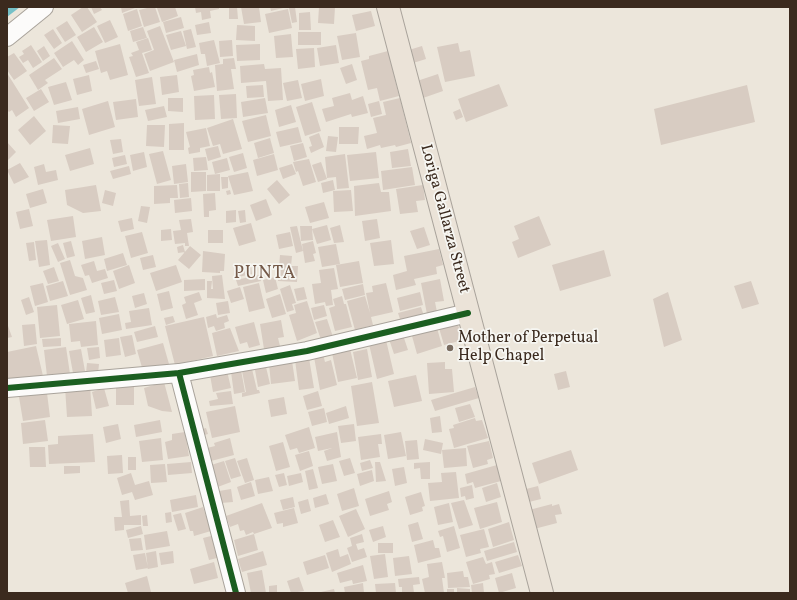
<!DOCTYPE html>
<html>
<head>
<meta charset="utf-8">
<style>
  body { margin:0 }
  #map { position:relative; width:797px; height:600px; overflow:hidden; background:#ece6db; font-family:Vollkorn,serif }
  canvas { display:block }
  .frame { position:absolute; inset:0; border:8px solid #3b2a1e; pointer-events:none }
</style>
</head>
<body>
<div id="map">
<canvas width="797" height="600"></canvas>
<div class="frame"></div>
</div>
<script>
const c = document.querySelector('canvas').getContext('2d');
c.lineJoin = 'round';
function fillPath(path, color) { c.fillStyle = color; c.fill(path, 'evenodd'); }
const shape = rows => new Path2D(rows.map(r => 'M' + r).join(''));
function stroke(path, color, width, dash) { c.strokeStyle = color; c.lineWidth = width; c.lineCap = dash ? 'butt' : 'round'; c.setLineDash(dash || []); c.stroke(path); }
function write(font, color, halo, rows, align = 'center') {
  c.font = font + ' Vollkorn,serif'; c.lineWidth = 3.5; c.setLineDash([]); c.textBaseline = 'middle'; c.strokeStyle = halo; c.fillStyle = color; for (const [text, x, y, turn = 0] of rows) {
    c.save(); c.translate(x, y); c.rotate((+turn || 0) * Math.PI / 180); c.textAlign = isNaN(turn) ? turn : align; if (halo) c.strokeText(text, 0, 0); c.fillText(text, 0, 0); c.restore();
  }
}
fillPath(shape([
  [7,7,20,7,7,17]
]), '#75c0c7');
fillPath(shape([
  [83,7,87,7,97,22,82,32,71,15],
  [91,7,100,7,102,10,94,14],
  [121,7,134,7,135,8,122,13],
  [151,7,155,7,160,22,144,27,139,10],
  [160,7,175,7,178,16,162,22,157,8],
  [195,7,219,7,219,9,210,11,211,18,202,20,201,12,196,13],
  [229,7,237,7,238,19,229,19],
  [241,7,259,7,261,22,244,24],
  [270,7,287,7,271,11],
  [295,7,297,22,292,23,289,8],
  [319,7,335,7,334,24,318,23],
  [137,9,142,26,128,31,123,14],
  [288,9,292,28,269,33,265,14],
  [371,11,375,26,356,31,352,15],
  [310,12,311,30,299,30,299,13],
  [181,17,184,28,166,33,163,22],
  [110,20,118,37,105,43,97,26],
  [67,21,76,35,65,42,56,28],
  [209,22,211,33,197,35,195,25],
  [237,25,255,26,255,41,236,40],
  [160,26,174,62,150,71,144,54,154,50,147,31],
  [94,27,103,42,86,52,77,37],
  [143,27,147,38,133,42,130,31],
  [53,29,62,43,54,49,44,35],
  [191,29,196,47,187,49,183,31],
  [181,31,186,46,171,50,166,35],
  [298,32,321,32,321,45,298,45],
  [356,33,360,57,342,60,337,36],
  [291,34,293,57,276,58,274,36],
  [148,38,152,50,142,53,149,73,136,77,129,57,133,56,131,53,139,50,136,42],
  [214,40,220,63,207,66,205,54,201,54,199,43],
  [232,40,233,56,220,57,219,41],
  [72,41,84,60,78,65,74,60,63,67,54,53],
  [458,43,460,52,470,50,475,76,445,82,437,47],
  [120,44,128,75,110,80,107,71,101,73,95,51],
  [260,44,260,60,237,61,236,45],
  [31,45,42,62,33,68,28,60,23,63,19,57,24,54,22,51],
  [336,45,339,63,320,66,317,48],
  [44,46,50,56,43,61,37,51],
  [422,46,426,59,413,63,409,50],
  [314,48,315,67,298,69,296,49],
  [388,51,399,96,380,101,377,88,368,90,361,61,369,59,369,56],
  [14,53,27,71,14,80,7,70,7,57],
  [197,54,199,65,177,72,174,60],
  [54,58,62,69,45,80,48,83,38,90,29,75],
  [234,58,236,69,231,69,234,89,217,91,215,65,223,64,223,59],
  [96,61,99,69,86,73,83,65],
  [264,64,265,69,281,68,283,100,268,101,266,81,241,83,240,66],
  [352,64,357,80,346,84,340,68],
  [209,67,210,73,212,72,215,87,194,91,191,76,194,75,193,70],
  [7,73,29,108,16,117,12,110,9,112,7,110],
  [438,74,443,91,423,98,417,81],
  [89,75,92,91,77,95,73,79],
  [177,75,179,92,162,95,160,77],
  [152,77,156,104,139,106,135,80],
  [321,79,324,96,305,101,301,84],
  [298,80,302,98,287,101,283,83],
  [66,82,72,100,54,105,48,87],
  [499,84,508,106,466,122,458,99],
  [263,85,264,97,247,98,246,86],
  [747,85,755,122,661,145,654,109],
  [41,89,49,102,34,111,26,98],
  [350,93,352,100,363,96,368,113,352,117,351,114,326,122,322,109,334,106,332,98],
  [236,94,237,118,221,119,219,95],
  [214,95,215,119,195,120,194,96],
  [168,98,183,98,183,112,168,111],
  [265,98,268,113,243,117,241,102],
  [400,98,411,143,396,147,395,145,381,148,380,145,367,149,364,136,377,133,373,118,386,115,383,102],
  [136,99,138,117,116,120,113,102],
  [108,101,115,127,89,135,82,109],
  [379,101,382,114,371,117,368,104],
  [312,102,321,131,305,136,296,107],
  [291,105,296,122,279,127,275,110],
  [164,106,167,117,148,121,145,110],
  [78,107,80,119,58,123,56,111],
  [460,109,463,117,456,120,453,112],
  [266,115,271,136,248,142,242,121],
  [34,116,46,131,30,145,18,130],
  [233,119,242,149,223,154,220,144,213,146,207,128],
  [184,123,184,150,169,150,169,124],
  [53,125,70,126,68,144,52,143],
  [147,125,165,125,164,147,146,146],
  [298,127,302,142,280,147,276,132],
  [339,127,359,127,358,144,339,144],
  [206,128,210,146,200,148,200,152,189,154,188,148,190,147,186,132],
  [319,133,324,147,311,153,309,147,312,146,309,137],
  [328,136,338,137,336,152,326,151],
  [270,138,274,153,258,158,254,143],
  [121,139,123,152,113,154,110,140],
  [7,142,16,152,7,161],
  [303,143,307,157,294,161,290,146],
  [218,146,221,157,208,161,205,149],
  [90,148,94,164,70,171,65,155],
  [408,149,411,166,392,168,390,152],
  [163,151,171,180,157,184,149,154],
  [144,152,147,167,133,171,130,155],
  [376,152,379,178,350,181,347,155],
  [243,153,247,168,234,172,229,157],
  [274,154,278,170,257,176,253,160],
  [345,154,349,188,337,189,336,177,327,178,325,157],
  [125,155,127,164,114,167,112,158],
  [206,157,208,170,194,171,193,158],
  [227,158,230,170,215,174,212,162],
  [309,159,316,182,303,186,298,171,296,172,293,162],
  [321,162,327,179,318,182,312,165],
  [20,163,29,177,14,184,7,170],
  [44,164,46,172,56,170,58,180,38,185,34,167],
  [186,164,188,182,174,184,172,166],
  [292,164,296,174,283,179,279,168],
  [129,166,131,174,113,179,110,171],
  [412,167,415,185,383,190,381,171],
  [191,172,206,172,206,191,191,192],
  [248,172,253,191,234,195,228,176],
  [220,174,220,191,207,191,207,175],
  [221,177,228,177,228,188,222,189],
  [277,180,290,195,279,204,267,189],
  [333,180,335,190,323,193,321,183],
  [188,183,189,197,180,198,179,184],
  [379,183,381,192,389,192,391,211,355,216,354,186],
  [96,185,101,211,83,213,67,205,65,190],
  [177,185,178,198,170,198,170,203,154,204,154,186],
  [423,185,425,200,416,201,418,212,400,214,396,189],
  [43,189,47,203,30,208,26,194],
  [105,190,116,193,113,206,102,203],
  [230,190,231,194,227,195,226,191],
  [351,190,353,211,334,212,333,191],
  [215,193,216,210,209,211,209,217,204,217,203,194],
  [191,198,192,211,175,213,174,200],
  [266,199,272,215,256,221,250,205],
  [324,202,329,218,310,223,305,207],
  [141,206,150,207,147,223,138,221],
  [29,209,33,226,20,229,16,212],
  [236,210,236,222,226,223,226,211],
  [245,210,246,222,240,223,238,211],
  [73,216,76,237,51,241,47,220],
  [539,216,551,245,518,258,512,242,519,239,514,226],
  [132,218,134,229,121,232,118,221],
  [191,219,193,232,187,233,189,246,185,246,185,243,175,244,173,231,181,230,179,220],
  [377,219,380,238,365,241,362,221],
  [251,223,256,241,239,246,233,228],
  [327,225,331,240,317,244,312,229,313,240,301,241,300,226,312,226,312,229],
  [340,225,344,242,334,243,330,228],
  [297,226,303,251,296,253,290,227],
  [424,227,430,245,417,249,410,231],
  [171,229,172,240,161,241,161,230],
  [208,230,223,230,223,243,208,243],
  [142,232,148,253,131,258,125,236],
  [290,232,293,246,279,249,276,235],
  [102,237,105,255,85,259,82,241],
  [47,240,50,265,39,267,35,241],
  [391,240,394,264,374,266,370,243],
  [71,241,75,256,67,258,63,243],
  [313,241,316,253,313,254,315,261,305,263,302,244],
  [34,242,36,260,29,261,26,243],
  [58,243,65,259,58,262,51,246],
  [336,244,340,264,322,267,318,247],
  [183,245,185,252,178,253,177,247],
  [190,246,201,255,189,269,178,260],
  [439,249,443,265,436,267,437,274,414,279,416,285,396,290,393,275,407,271,404,256],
  [604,250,611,276,560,291,552,265],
  [203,251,225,254,224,271,220,271,220,273,202,272],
  [123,253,127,265,107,271,104,259],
  [153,255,156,267,143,270,140,258],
  [280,255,292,256,291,266,298,266,297,282,278,281],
  [70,260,75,276,83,278,87,290,70,295,60,263],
  [94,261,97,271,105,269,108,278,92,283,89,275,85,276,81,265],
  [359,261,363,283,340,287,336,265],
  [129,265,135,283,119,289,113,271],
  [176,265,182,282,156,291,150,273],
  [251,266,252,274,238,277,236,269],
  [54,267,59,281,48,284,43,271],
  [334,268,338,289,331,290,333,305,326,306,325,302,315,304,312,284,321,283,319,270],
  [222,275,225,299,207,298,207,289,213,289,212,276],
  [259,275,261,281,238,286,236,280],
  [275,277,278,289,266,293,263,280],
  [205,279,205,290,184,291,184,280],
  [440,279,444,301,435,302,437,312,427,314,421,283],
  [114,280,117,291,104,294,101,283],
  [63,281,68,296,50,301,46,286],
  [207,281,212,281,211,289,207,289],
  [751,281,759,304,742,309,734,286],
  [43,283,48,302,35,306,30,286],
  [259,283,265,308,249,312,243,287],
  [386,283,393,312,371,317,373,325,355,330,347,301,365,296,370,313,366,293,373,292,372,286],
  [363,284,365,295,345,300,342,289],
  [290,285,296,303,292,304,294,310,287,312,280,289],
  [240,287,244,299,231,303,227,291],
  [304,287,307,299,297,301,294,289],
  [169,291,173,308,161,311,157,294],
  [199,292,202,300,194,303,198,315,186,319,182,305,186,303,184,297],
  [420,292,423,305,400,311,397,298],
  [668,292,682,340,664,347,653,299],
  [144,293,147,304,135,308,132,296],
  [280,294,286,314,272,318,266,299],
  [91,295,95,312,86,314,81,298],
  [342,296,344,304,346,304,352,327,335,331,329,308,335,306,333,299],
  [29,297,34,312,26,315,21,300],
  [115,297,119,312,101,315,98,301],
  [78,300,84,319,67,324,61,305],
  [228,301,230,313,218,315,216,303],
  [307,301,317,333,297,341,289,315,296,313,294,305],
  [57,305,60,336,40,338,37,307],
  [324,305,327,316,314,320,311,308],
  [421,307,424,316,401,322,398,313],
  [149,308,152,325,126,329,125,323,131,322,129,311],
  [119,314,122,330,102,334,99,318],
  [216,314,217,318,227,315,229,321,224,323,225,328,216,331,214,326,208,328,206,317],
  [173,316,175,322,166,325,164,318],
  [204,317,213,356,175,365,165,326],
  [327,319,333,337,321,340,315,322],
  [281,320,284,337,278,338,280,346,264,349,260,324],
  [96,321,98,345,81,347,80,341,71,342,69,324],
  [254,322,260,345,249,348,247,342,240,344,235,327],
  [457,322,463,340,444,345,439,328],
  [7,323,12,337,7,338],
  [35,324,37,344,24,346,22,325],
  [155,326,158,337,137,342,134,332],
  [230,328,239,351,217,356,212,333],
  [437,328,442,346,417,354,412,336],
  [132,335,136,354,125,357,120,337],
  [403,335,408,350,394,354,389,339],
  [61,338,61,346,43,347,42,339],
  [119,338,121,355,106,357,104,340],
  [386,340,394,374,377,379,369,344],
  [163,343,169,364,143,371,137,350],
  [36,346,43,376,7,383,7,352],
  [66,347,70,374,47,376,44,350],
  [99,347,100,358,89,360,87,348],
  [81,349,85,371,73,373,69,351],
  [350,349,357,378,338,382,332,353],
  [367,349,372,377,358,380,353,352],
  [323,354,325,362,331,360,337,385,320,390,314,357],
  [309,358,314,388,299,390,295,360],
  [292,361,295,381,271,384,269,364],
  [445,362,445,369,452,369,454,392,429,394,427,363],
  [87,363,99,364,98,374,86,373],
  [266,367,270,384,258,387,255,370],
  [252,369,257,390,259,390,260,393,242,397,242,393,246,392,242,371],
  [241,370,245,392,234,394,231,372],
  [227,371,231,388,213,392,210,375],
  [566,371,570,387,558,390,554,374],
  [416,375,422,401,394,407,388,381],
  [164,382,172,412,162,411,148,406,144,388],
  [372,382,379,423,357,426,351,386],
  [90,385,92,416,67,417,65,387],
  [116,386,134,386,134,405,116,405],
  [475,387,479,398,435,411,431,400],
  [104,388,109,406,96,409,92,392],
  [231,391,233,404,210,406,209,401,218,399,216,393],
  [318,391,322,406,307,410,303,396],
  [47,393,50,417,23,421,19,397],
  [284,397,287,414,271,417,268,400],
  [470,404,475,417,459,422,455,408],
  [235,406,240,432,212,438,206,412],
  [346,406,349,418,329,424,326,413],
  [324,408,327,422,312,426,308,412],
  [440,416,442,432,432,433,430,418],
  [475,418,476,421,482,420,488,438,454,448,449,429,454,428,453,425],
  [45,420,48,441,23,444,21,423],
  [160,420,162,432,136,437,134,425],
  [118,424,121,439,106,443,103,427],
  [354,424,356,441,341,443,338,426],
  [309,427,315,448,299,453,297,448,290,450,285,435],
  [206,428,208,434,201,436,199,430],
  [185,432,189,456,168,459,165,442,172,440,172,434],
  [337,432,341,457,327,461,324,451,332,448,318,451,315,437],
  [401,432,406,456,388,459,384,435],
  [93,434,95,462,49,464,48,445,58,444,58,436],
  [381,434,382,444,378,444,380,457,361,460,358,437],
  [161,438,163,460,142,462,139,441],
  [230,438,234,455,211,461,207,448,215,446,214,443],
  [425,439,443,443,441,454,423,450],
  [417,440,419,459,407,460,405,441],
  [489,441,493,458,487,460,488,464,473,468,467,446],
  [283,442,290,467,276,471,269,446],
  [29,447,45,447,46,467,30,467],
  [466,448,467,466,444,468,442,450],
  [571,450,578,470,539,484,532,463],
  [309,451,313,466,300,471,295,455],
  [122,455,123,473,108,474,107,456],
  [128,457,136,457,136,470,128,470],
  [235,458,241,476,231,479,225,461],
  [247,458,254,480,245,483,237,461],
  [350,458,355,473,344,476,339,461],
  [370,460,373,468,362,471,360,463],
  [224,461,231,482,215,488,208,466],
  [191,462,192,473,168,475,167,464],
  [375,462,380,462,386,481,376,482],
  [430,462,430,479,421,479,420,468,414,469,414,463],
  [165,464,167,482,151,483,150,465],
  [333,464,337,481,322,484,318,467],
  [497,465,501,481,475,488,473,482,467,484,465,474],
  [64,466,80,466,80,473,64,474],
  [404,467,407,483,395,486,392,469],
  [313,469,318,488,309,490,305,471],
  [372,470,374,481,360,486,357,474],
  [456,472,459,498,430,501,428,483,442,482,441,473],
  [131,473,135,485,149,481,153,495,135,500,132,492,122,495,117,478],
  [284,473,287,485,279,487,275,475],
  [301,473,303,482,289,486,287,476],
  [269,477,273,491,258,494,255,480],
  [251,482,255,496,241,500,237,487],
  [497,483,501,497,486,502,482,488],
  [472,485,474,498,466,500,465,496,461,497,460,488],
  [538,486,541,499,525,503,522,490],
  [354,488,359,506,342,511,337,494],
  [231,489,233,502,221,503,219,491],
  [389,491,392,502,387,504,389,510,370,516,365,499],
  [421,492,425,506,422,507,423,511,410,515,405,497],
  [326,494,329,504,315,508,313,498],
  [196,495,198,507,172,512,170,500],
  [293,497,295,507,283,510,280,500],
  [308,499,311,511,301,514,298,502],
  [129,500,130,516,141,515,141,525,124,525,124,530,115,531,114,517,122,517,120,501],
  [464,500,473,525,459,529,451,503],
  [497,502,502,522,480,529,474,508],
  [262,503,272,528,254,534,253,532,246,535,244,530,240,531,238,524,230,527,226,516],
  [449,503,453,522,438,525,434,507],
  [552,504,552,506,559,504,562,514,555,515,557,523,534,529,529,510],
  [203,507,211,531,194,536,193,531,190,531,185,513],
  [294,508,298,523,283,527,283,523,277,524,274,513],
  [356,509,365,529,348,537,339,516],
  [171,512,172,522,166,523,165,513],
  [181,513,186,529,178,531,173,515],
  [147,515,148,526,143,526,142,516],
  [333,520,340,537,325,542,319,525],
  [418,522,423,539,412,542,408,525],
  [509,522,514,540,493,547,488,529],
  [141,526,143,534,128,538,126,530],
  [383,526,386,537,373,542,369,530],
  [454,526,460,548,447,552,443,536,440,537,438,531],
  [484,529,489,547,480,549,481,553,466,557,460,535],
  [167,531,170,546,146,550,144,535],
  [254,534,258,550,238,556,234,540],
  [362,534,364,542,356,544,358,550,364,548,367,557,352,562,347,548,352,546,350,538],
  [215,535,221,557,209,560,203,538],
  [141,538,143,550,131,551,129,539],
  [433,540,435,548,439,548,441,557,418,563,414,545],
  [514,542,517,552,487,561,484,551],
  [378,543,393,543,393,553,378,553],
  [338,549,340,557,348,554,351,564,332,572,326,553],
  [156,551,158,567,148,569,146,553],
  [173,551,174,563,161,565,159,553],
  [263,551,267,565,242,572,238,559],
  [145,553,148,568,136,570,133,555],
  [385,554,388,577,374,579,370,556],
  [325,555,329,568,307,575,303,562],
  [518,555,522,566,499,573,495,562],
  [409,556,412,574,395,576,393,558],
  [483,557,486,564,492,562,495,574,489,575,490,579,473,584,466,562],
  [214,562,218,578,194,584,190,569],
  [442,562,445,578,442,578,444,593,425,593,422,579,429,577,427,564],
  [363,565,367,581,353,584,352,580,340,583,337,573],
  [262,570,266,593,251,593,247,573],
  [463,571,464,577,468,577,470,587,448,588,447,573],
  [512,573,516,588,499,593,495,578],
  [147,576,151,592,128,593,125,583],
  [299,577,304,591,291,593,287,581],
  [419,577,420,584,413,585,414,593,402,593,402,587,399,587,398,579],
  [363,583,364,593,345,593,344,587],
  [395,583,396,593,376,593,375,584],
  [483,583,484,593,472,593,471,585],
  [277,585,277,593,269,593,269,586],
  [457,588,470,589,470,593,457,593],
  [334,589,335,593,321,593,321,592],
  [447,589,454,589,454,593,447,593]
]), '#d8ccc2');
const street = shape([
  [7,37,44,7],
  [179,373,236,593],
  [7,388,179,373,307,351,468,313]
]);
const primary = shape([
  [388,7,542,593]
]);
stroke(street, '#a9a39b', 20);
stroke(primary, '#a9a39b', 24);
stroke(street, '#fcfbfa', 18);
stroke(primary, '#ebe3d8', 22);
stroke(shape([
  [179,373,236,593],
  [7,388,179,373,307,351,468,313]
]), '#1b5e20', 6);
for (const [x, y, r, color] of [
  [450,348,4,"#796c60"]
]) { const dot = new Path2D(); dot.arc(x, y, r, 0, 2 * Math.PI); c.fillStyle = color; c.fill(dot); stroke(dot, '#f6f6f2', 1.5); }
write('16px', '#3b2a1e', '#f6f6f2', [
  ["Loriga Gallarza Street",444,219,75]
]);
write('16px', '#3b2a1e', '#f6f6f2', [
  ["Mother of Perpetual",458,339],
  ["Help Chapel",458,357]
], 'left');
c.letterSpacing = '1px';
write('18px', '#745948', '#f6f6f2', [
  ["PUNTA",265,275]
]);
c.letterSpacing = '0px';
</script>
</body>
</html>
